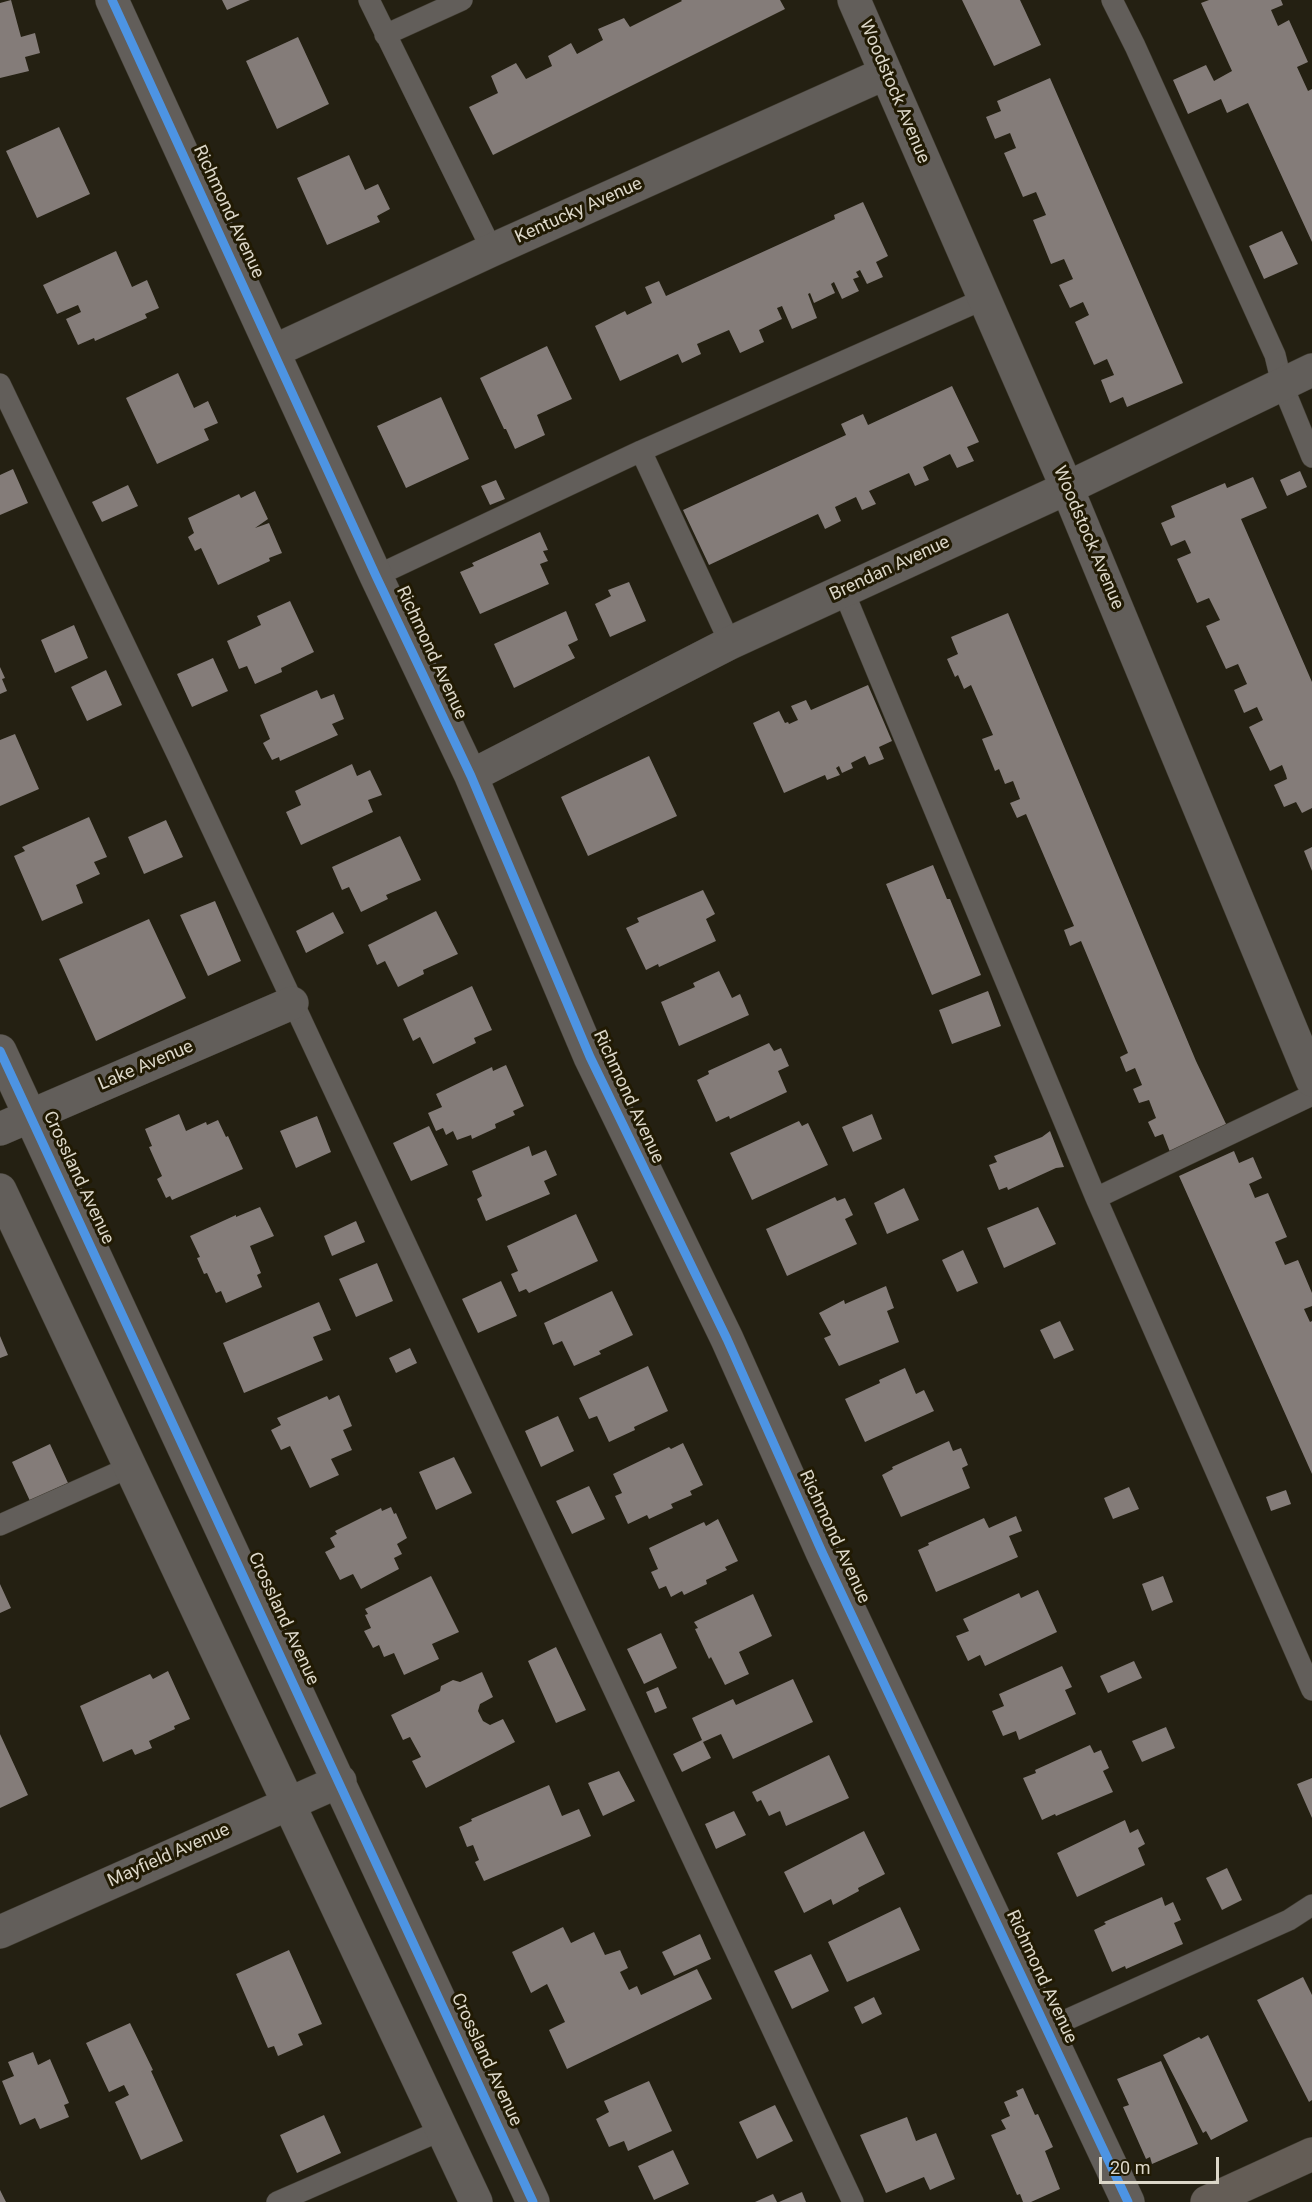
<!DOCTYPE html>
<html>
<head>
<meta charset="utf-8">
<style>
  body { margin:0 }
  #map { position:relative; width:1312px; height:2202px; overflow:hidden; background:#242012; font-family:Roboto,sans-serif }
  canvas { display:block }
  .scale { position:absolute; left:1099px; top:2157px; width:120px; height:27px; box-sizing:border-box; border:3px solid #dcd7c9; border-top:0; padding-left:8px; font-size:18px; line-height:21px; white-space:nowrap; color:#dcd7c9; -webkit-text-stroke:4px #211a03; paint-order:stroke }
</style>
</head>
<body>
<div id="map">
<canvas width="1312" height="2202"></canvas>
<div class="scale">20 m</div>
</div>
<script>
const c = document.querySelector('canvas').getContext('2d');
c.lineJoin = 'round';
function fillPath(path, color) { c.fillStyle = color; c.fill(path, 'evenodd'); }
const shape = rows => new Path2D(rows.map(r => 'M' + r).join(''));
function stroke(path, color, width, dash) { c.strokeStyle = color; c.lineWidth = width; c.lineCap = dash ? 'butt' : 'round'; c.setLineDash(dash || []); c.stroke(path); }
function write(font, color, halo, rows, align = 'center') {
  c.font = font + ' Roboto,sans-serif'; c.lineWidth = 6; c.setLineDash([]); c.textBaseline = 'middle'; c.strokeStyle = halo; c.fillStyle = color; for (const [text, x, y, turn = 0] of rows) {
    c.save(); c.translate(x, y); c.rotate((+turn || 0) * Math.PI / 180); c.textAlign = isNaN(turn) ? turn : align; if (halo) c.strokeText(text, 0, 0); c.fillText(text, 0, 0); c.restore();
  }
}
fillPath(shape([
  [11,0,21,37,35,33,40,53,25,57,29,71,0,78,0,3],
  [222,0,250,0,227,10],
  [681,0,780,0,785,9,493,155,469,107,498,93,491,76,516,63,526,79,552,66,548,56,571,43,577,54,603,40,598,29,624,18,630,27,682,1],
  [962,0,1020,0,1041,45,994,66],
  [1209,0,1281,0,1283,5,1271,10,1278,26,1289,20,1308,62,1297,67,1308,91,1312,89,1312,242,1248,103,1227,113,1221,99,1188,114,1173,80,1206,65,1214,81,1232,71,1201,3],
  [298,37,329,104,277,129,246,61],
  [1050,78,1183,383,1127,407,1123,397,1110,403,1101,380,1114,375,1107,359,1094,365,1075,322,1089,315,1083,302,1070,308,1059,285,1073,279,1064,259,1051,264,1033,220,1046,215,1036,192,1023,197,1004,153,1016,148,1010,133,995,139,986,117,1001,111,997,101],
  [59,127,90,194,37,218,6,151],
  [349,155,365,190,378,184,390,209,377,216,380,222,327,245,297,178],
  [863,202,888,256,876,262,883,277,867,284,860,270,856,272,859,277,853,279,859,291,842,299,834,282,831,284,835,293,814,303,810,293,808,294,817,318,792,329,782,306,777,308,782,319,759,330,764,342,740,353,729,330,697,344,701,354,682,363,678,354,620,381,595,326,625,311,627,315,652,303,645,287,659,281,666,296,835,219,834,215],
  [1282,231,1298,264,1264,279,1249,246],
  [116,251,132,287,147,280,159,308,145,314,147,318,95,341,94,338,78,345,66,319,81,312,78,305,57,314,43,285],
  [547,346,572,399,537,415,545,435,515,449,506,429,504,429,480,378],
  [178,373,194,408,208,401,218,423,204,429,209,440,157,464,126,398],
  [952,386,979,442,967,447,974,461,957,468,950,454,923,467,929,480,915,486,909,473,869,491,876,504,862,510,856,497,835,507,841,521,825,529,818,514,709,565,683,510,846,435,841,424,863,414,868,425],
  [441,397,469,459,406,488,377,426],
  [13,469,28,503,0,515,0,475],
  [1300,471,1307,487,1287,496,1280,480],
  [1253,477,1267,508,1241,519,1312,682,1312,808,1302,813,1296,802,1284,807,1274,785,1287,779,1286,775,1282,765,1270,771,1249,727,1263,720,1257,707,1244,713,1234,690,1247,684,1238,664,1226,669,1206,626,1220,620,1209,598,1197,603,1177,559,1191,553,1187,544,1185,540,1171,546,1161,523,1175,517,1171,506,1225,483,1227,488],
  [496,480,505,499,490,505,481,486],
  [128,485,138,506,102,522,92,502],
  [255,491,268,519,255,528,269,523,282,553,269,558,270,561,218,585,201,548,195,551,188,537,194,533,188,518,239,494,241,498],
  [540,532,548,550,543,551,548,561,540,564,549,584,480,614,460,572,474,566,472,563],
  [629,582,646,621,610,637,595,604,611,596,608,590],
  [290,601,314,652,281,668,282,672,255,684,247,666,239,669,227,641,261,625,257,616],
  [566,611,578,640,568,645,575,658,514,688,494,644],
  [1008,613,1196,1061,1227,1126,1170,1152,1163,1134,1155,1137,1148,1122,1156,1118,1149,1100,1139,1103,1133,1089,1142,1085,1135,1068,1126,1072,1120,1057,1128,1053,1081,941,1070,946,1064,930,1074,926,1026,814,1017,818,1010,803,1020,799,1013,781,1005,784,999,769,995,771,982,739,993,735,971,685,964,689,958,675,955,677,947,659,958,654,951,637],
  [74,625,88,658,55,673,41,640],
  [213,658,228,691,192,707,177,674],
  [0,667,5,678,2,679,7,691,0,694],
  [106,670,122,705,87,721,71,687],
  [868,685,892,741,879,747,884,759,869,765,865,756,851,763,853,768,842,773,839,766,836,768,840,775,827,780,825,775,784,793,753,723,779,711,785,723,788,722,789,724,798,720,791,706,806,700,811,710],
  [317,690,321,699,334,694,344,719,332,724,338,735,280,761,279,757,272,760,263,743,270,739,260,715],
  [15,734,39,789,0,806,0,740],
  [649,756,677,816,588,856,561,797],
  [352,764,357,776,370,770,382,795,368,800,373,812,301,845,286,812,301,805,295,791],
  [89,817,107,857,94,862,100,874,76,885,83,903,42,921,14,856,25,851,22,847],
  [166,820,183,857,144,874,128,837],
  [400,836,421,880,386,895,388,899,361,912,349,887,342,890,332,867],
  [1312,847,1312,871,1304,851],
  [933,865,947,899,950,899,981,975,932,995,886,884],
  [703,890,715,914,706,919,716,941,659,967,658,964,646,970,626,928,639,922,637,918],
  [215,901,241,961,208,976,180,915],
  [436,911,458,954,423,970,424,974,398,987,385,961,377,965,368,945],
  [333,912,344,933,306,953,296,931],
  [149,919,186,998,96,1041,59,959],
  [719,971,732,998,740,994,749,1015,679,1046,661,1002,695,987,693,983],
  [472,986,492,1030,474,1038,476,1043,433,1064,420,1037,413,1041,403,1019],
  [988,991,1001,1026,952,1044,939,1010],
  [769,1043,774,1051,781,1048,789,1066,778,1071,787,1092,730,1119,729,1116,716,1122,697,1080,709,1074,708,1071],
  [506,1065,524,1106,513,1111,515,1115,495,1124,496,1128,472,1139,471,1135,457,1140,453,1131,446,1135,443,1128,436,1131,428,1113,442,1107,436,1094,492,1067,493,1071],
  [179,1114,186,1131,206,1122,207,1125,218,1120,226,1137,228,1136,243,1169,172,1200,170,1196,166,1198,157,1179,162,1176,149,1147,152,1146,145,1129],
  [872,1114,882,1139,853,1152,842,1127],
  [317,1116,331,1152,296,1168,280,1131],
  [799,1121,802,1126,808,1123,828,1165,752,1200,730,1153],
  [429,1126,448,1165,411,1181,393,1143],
  [1050,1131,1064,1167,1056,1168,1008,1190,1007,1187,999,1190,989,1165,997,1162,994,1156,1042,1137],
  [529,1146,532,1156,546,1150,557,1175,544,1181,550,1194,486,1221,477,1199,482,1196,472,1171],
  [1234,1151,1239,1163,1253,1157,1262,1178,1249,1184,1250,1186,1255,1198,1268,1193,1287,1237,1275,1242,1285,1265,1298,1260,1312,1293,1312,1306,1304,1309,1310,1322,1312,1321,1312,1474,1179,1176],
  [904,1188,919,1220,887,1234,874,1203],
  [835,1197,837,1201,845,1198,853,1215,845,1219,857,1244,787,1276,766,1229],
  [260,1207,274,1236,250,1246,261,1273,257,1275,262,1287,226,1303,221,1291,216,1293,207,1273,204,1274,197,1258,200,1257,190,1236,236,1215,236,1217],
  [1038,1207,1056,1244,1004,1268,987,1228],
  [576,1214,598,1261,529,1293,526,1289,519,1292,511,1274,518,1271,507,1246],
  [356,1221,365,1242,332,1256,324,1236],
  [963,1250,978,1283,957,1292,942,1260],
  [377,1263,393,1301,356,1317,339,1279],
  [501,1281,517,1316,478,1333,462,1299],
  [886,1286,894,1308,887,1311,899,1342,839,1366,824,1338,831,1335,819,1313,844,1300,845,1304],
  [612,1291,633,1335,599,1351,601,1354,574,1366,562,1341,553,1345,544,1323],
  [319,1302,331,1330,313,1337,323,1360,244,1393,223,1343],
  [1060,1321,1074,1350,1054,1359,1040,1330],
  [0,1336,8,1355,0,1358],
  [410,1348,417,1363,396,1373,389,1358],
  [648,1366,668,1411,634,1427,635,1430,609,1442,597,1416,589,1419,579,1398],
  [905,1368,916,1394,924,1390,934,1411,865,1442,845,1399,880,1383,879,1380],
  [339,1395,352,1426,343,1430,352,1450,331,1459,339,1475,310,1488,290,1446,281,1450,271,1430,281,1425,277,1418,327,1396,329,1400],
  [558,1416,574,1451,541,1467,525,1431],
  [949,1441,953,1451,961,1448,968,1465,962,1468,970,1488,901,1517,882,1475,893,1469,892,1467],
  [683,1443,703,1485,690,1491,692,1495,671,1504,673,1508,649,1519,647,1515,628,1524,615,1496,622,1493,613,1474,669,1447,671,1449],
  [50,1444,68,1483,30,1501,12,1462],
  [454,1457,472,1493,436,1510,419,1472],
  [589,1486,605,1519,572,1534,556,1501],
  [1129,1487,1139,1509,1113,1519,1104,1498],
  [1286,1490,1291,1504,1271,1511,1266,1497],
  [391,1507,394,1514,396,1513,407,1538,397,1544,402,1554,394,1558,399,1569,361,1589,353,1574,340,1580,325,1552,335,1547,330,1538,337,1534,335,1531,381,1508,382,1511],
  [1016,1516,1022,1531,1009,1536,1018,1557,936,1592,918,1550,929,1545,928,1543,984,1518,989,1528],
  [718,1519,738,1561,725,1567,727,1570,706,1580,707,1584,684,1595,682,1591,671,1597,666,1586,659,1589,651,1572,658,1569,649,1548,704,1522,706,1526],
  [431,1576,459,1632,432,1644,439,1659,404,1675,394,1653,384,1657,379,1645,373,1648,364,1631,371,1628,365,1615,368,1614,365,1609],
  [1163,1576,1173,1602,1152,1611,1142,1584],
  [0,1584,11,1608,0,1613],
  [1038,1590,1057,1632,985,1666,980,1655,968,1661,956,1636,969,1631,963,1619,1019,1593,1021,1598],
  [753,1594,772,1636,739,1652,749,1674,725,1685,711,1657,709,1659,695,1629,698,1628,694,1622],
  [661,1633,677,1668,644,1684,627,1649],
  [556,1647,586,1710,556,1723,528,1661],
  [1134,1661,1142,1678,1108,1693,1100,1676],
  [1062,1666,1072,1687,1065,1690,1076,1714,1019,1740,1016,1731,1003,1736,992,1711,1004,1706,999,1694],
  [168,1671,190,1719,174,1726,175,1729,149,1741,152,1748,135,1755,132,1749,103,1762,80,1706,150,1674,153,1679],
  [482,1672,493,1697,480,1704,478,1711,483,1721,490,1725,503,1719,515,1742,426,1788,412,1761,421,1757,410,1737,403,1740,391,1715,440,1691,441,1686,453,1680,460,1682],
  [793,1679,813,1722,733,1759,721,1734,703,1742,711,1758,682,1772,673,1754,702,1740,692,1718,733,1699,736,1705],
  [658,1687,667,1708,655,1713,646,1692],
  [1166,1727,1175,1748,1142,1762,1132,1741],
  [0,1734,28,1795,0,1808],
  [1090,1745,1094,1753,1101,1750,1109,1768,1103,1771,1113,1792,1056,1816,1055,1814,1042,1820,1023,1778,1036,1773,1035,1770],
  [829,1755,849,1798,786,1826,780,1811,769,1816,761,1800,757,1802,752,1792],
  [619,1771,635,1801,603,1816,588,1783],
  [1312,1778,1312,1818,1297,1784],
  [549,1785,562,1816,579,1809,591,1836,484,1881,475,1862,479,1860,473,1845,467,1847,459,1827,472,1821,471,1819],
  [734,1811,746,1835,716,1849,705,1824],
  [1125,1820,1130,1833,1138,1829,1145,1844,1138,1848,1145,1865,1077,1897,1057,1853],
  [864,1831,885,1874,858,1888,859,1891,833,1905,831,1899,804,1913,784,1872],
  [1227,1868,1242,1900,1222,1910,1206,1878],
  [1162,1897,1165,1906,1173,1902,1181,1920,1174,1923,1183,1944,1126,1969,1125,1966,1112,1972,1094,1930,1106,1924,1104,1922],
  [900,1907,920,1950,847,1982,828,1942],
  [563,1927,571,1943,594,1932,605,1955,620,1950,628,1968,620,1972,629,1990,637,1986,641,1995,697,1969,712,1999,567,2069,549,2030,565,2022,547,1984,531,1993,512,1952],
  [700,1934,711,1959,674,1976,662,1952],
  [289,1950,322,2024,298,2034,303,2045,278,2056,274,2046,268,2048,236,1974],
  [811,1954,829,1991,792,2009,774,1971],
  [1303,1977,1312,1995,1312,2100,1309,2102,1257,2000],
  [874,1997,882,2014,862,2024,854,2007],
  [130,2023,153,2070,151,2071,183,2141,141,2160,115,2102,129,2095,124,2085,109,2092,86,2043],
  [1208,2035,1248,2121,1211,2140,1206,2131,1203,2133,1163,2055,1199,2037,1201,2039],
  [33,2052,38,2065,50,2059,69,2103,64,2105,69,2117,40,2129,35,2118,20,2125,2,2081,14,2076,8,2062],
  [1161,2061,1198,2144,1152,2164,1150,2157,1146,2159,1123,2107,1129,2105,1117,2079],
  [649,2081,672,2131,628,2151,624,2141,609,2147,596,2119,609,2112,604,2101],
  [1023,2088,1035,2115,1038,2114,1053,2147,1045,2151,1060,2189,1031,2202,1023,2202,1020,2194,1017,2195,991,2135,1006,2129,1001,2120,1010,2116,1004,2102,1018,2096,1016,2091],
  [775,2105,793,2141,757,2159,739,2122],
  [324,2115,341,2153,297,2173,280,2135],
  [907,2117,916,2141,936,2133,955,2179,930,2190,924,2177,886,2193,860,2135],
  [673,2150,689,2184,654,2200,638,2166],
  [0,2190,6,2202,0,2202],
  [802,2192,806,2202,779,2202],
  [773,2194,777,2202,755,2202]
]), '#847c79');
const lane = shape([
  [369,0,492,250],
  [1112,0,1135,46,1275,355,1282,384,1312,457],
  [385,35,462,0],
  [0,384,178,756,853,2202],
  [641,451,730,643],
  [376,576,641,451,984,299],
  [843,590,1096,1198,1312,1690],
  [1096,1198,1312,1095],
  [0,1525,130,1467],
  [1046,2029,1289,1920,1312,1905],
  [277,2202,442,2130]
]);
const street = shape([
  [112,0,376,576,471,776,590,1057,727,1339,822,1552,1128,2202],
  [854,0,1067,488,1312,1080],
  [274,351,492,250,886,73],
  [471,776,730,643,1067,488,1312,370],
  [0,1051,533,2202],
  [0,1129,292,1003],
  [0,1190,476,2202],
  [0,1932,340,1781]
]);
const primary = shape([
  [1207,2202,1312,2154]
]);
stroke(lane, '#403c31', 22);
stroke(street, '#403c31', 34);
stroke(primary, '#403c31', 34);
stroke(lane, '#625e5a', 21);
stroke(street, '#625e5a', 33);
stroke(primary, '#645d56', 33);
stroke(shape([
  [112,0,376,576,471,776,590,1057,727,1339,822,1552,1128,2202],
  [0,1051,533,2202]
]), '#4d94e3', 9);
write('18px', '#dcd7c9', '#211a03', [
  ["Woodstock Avenue",894,92,67],
  ["Kentucky Avenue",579,211,-24],
  ["Richmond Avenue",228,212,65],
  ["Woodstock Avenue",1088,538,67],
  ["Brendan Avenue",890,569,-25],
  ["Richmond Avenue",431,653,65],
  ["Lake Avenue",146,1066,-23],
  ["Richmond Avenue",628,1097,65],
  ["Crossland Avenue",78,1178,65],
  ["Richmond Avenue",834,1537,65],
  ["Crossland Avenue",283,1619,65],
  ["Mayfield Avenue",169,1856,-24],
  ["Richmond Avenue",1041,1977,65],
  ["Crossland Avenue",486,2060,65]
]);
</script>
</body>
</html>
